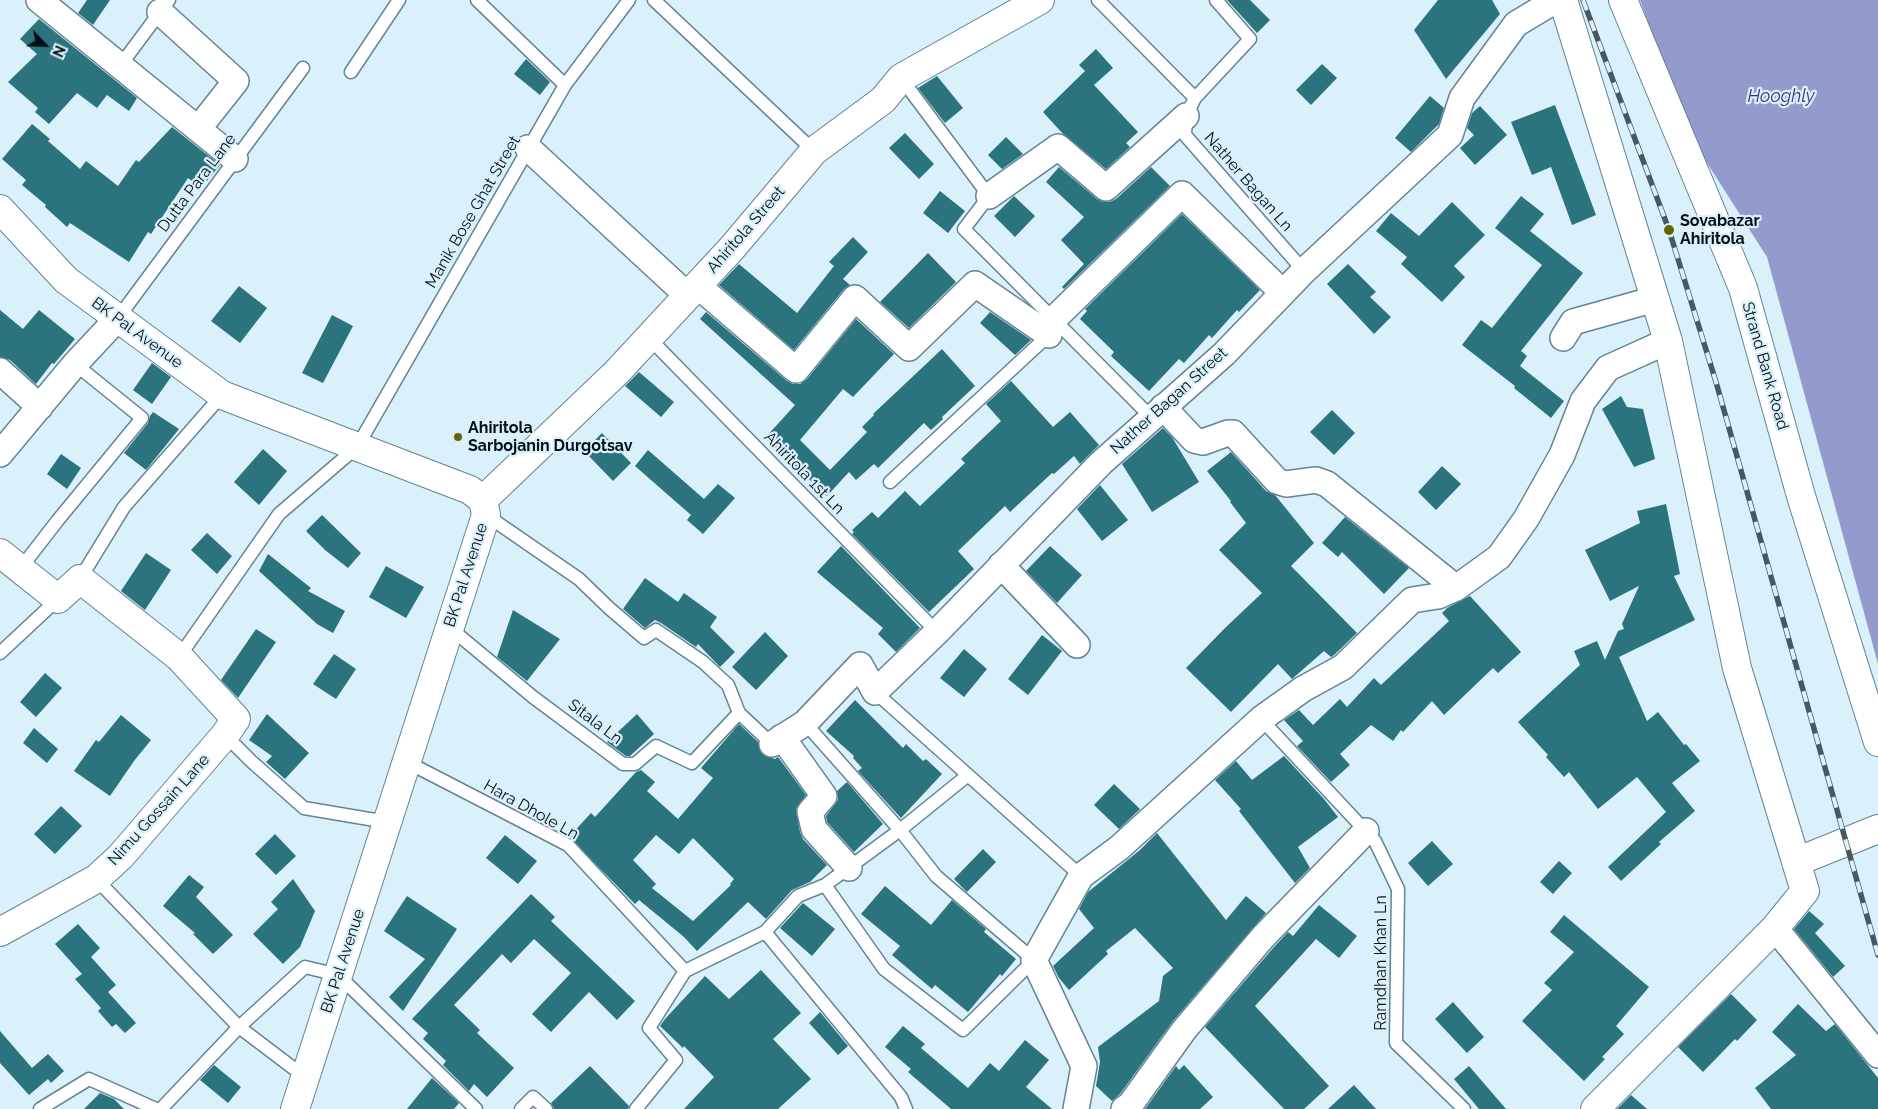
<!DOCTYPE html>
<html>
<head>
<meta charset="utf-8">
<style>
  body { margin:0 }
  #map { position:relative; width:1878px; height:1109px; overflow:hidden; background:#daf0fb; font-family:Raleway,sans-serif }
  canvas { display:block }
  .north { position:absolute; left:20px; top:20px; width:50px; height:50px; -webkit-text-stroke:4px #daf0fb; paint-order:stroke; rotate:114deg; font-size:14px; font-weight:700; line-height:20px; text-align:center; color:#030f15 }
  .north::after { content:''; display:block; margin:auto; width:18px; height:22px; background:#030f15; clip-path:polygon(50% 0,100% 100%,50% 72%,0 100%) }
</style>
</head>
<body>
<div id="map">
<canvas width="1878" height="1109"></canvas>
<div class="north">N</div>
</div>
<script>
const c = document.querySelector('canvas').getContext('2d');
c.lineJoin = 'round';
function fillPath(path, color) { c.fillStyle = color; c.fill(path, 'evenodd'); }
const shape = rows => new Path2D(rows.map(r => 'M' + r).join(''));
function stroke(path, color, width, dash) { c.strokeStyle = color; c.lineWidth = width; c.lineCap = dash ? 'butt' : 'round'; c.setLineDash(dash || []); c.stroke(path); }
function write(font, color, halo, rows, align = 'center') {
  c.font = font + ' Raleway,sans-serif'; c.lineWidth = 4.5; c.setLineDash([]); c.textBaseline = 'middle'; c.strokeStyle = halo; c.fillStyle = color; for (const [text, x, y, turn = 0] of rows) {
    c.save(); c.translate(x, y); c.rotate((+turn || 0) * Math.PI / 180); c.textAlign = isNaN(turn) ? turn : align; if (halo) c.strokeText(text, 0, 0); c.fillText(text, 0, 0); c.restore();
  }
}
fillPath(shape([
  [1640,0,1878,0,1878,664,1767,257,1693,141]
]), '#939bcc');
fillPath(shape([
  [87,0,110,0,93,25,78,13],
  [1227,0,1250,0,1270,20,1257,33],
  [1438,0,1492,0,1500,14,1446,79,1414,30],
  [39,19,137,98,129,111,107,95,97,108,77,93,49,124,35,112,38,108,8,82,37,54,20,39],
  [1096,49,1113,68,1094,85,1138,132,1126,143,1130,147,1106,169,1063,134,1043,112,1085,71,1079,65],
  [526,59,550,82,540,95,514,74],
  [1322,64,1337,78,1311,105,1296,90],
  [937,76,963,108,945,123,918,88],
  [1430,96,1444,108,1439,124,1411,152,1395,138],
  [1555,105,1596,215,1572,225,1551,167,1532,175,1511,122],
  [1480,106,1507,135,1475,165,1460,148,1474,135,1467,128,1472,113],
  [32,124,50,139,48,141,80,169,86,161,118,186,136,160,139,162,172,127,220,165,201,188,188,178,151,234,148,232,129,262,70,223,67,227,45,207,46,205,22,185,26,180,2,159],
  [905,133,934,164,919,179,889,148],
  [1006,137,1023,154,1002,169,988,155],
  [1059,167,1097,199,1103,202,1110,202,1116,199,1151,167,1170,186,1064,289,1062,287,1084,264,1061,240,1084,217,1046,182],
  [940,191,965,211,948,233,923,213],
  [1014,196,1035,216,1015,237,994,216],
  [1521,196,1544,214,1530,231,1583,273,1521,351,1527,356,1520,366,1564,401,1551,418,1514,388,1515,386,1462,345,1481,320,1492,328,1542,265,1495,228],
  [1452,202,1485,235,1454,266,1465,277,1442,302,1401,264,1407,257,1376,231,1391,213,1419,236],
  [1182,214,1260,290,1239,312,1237,310,1212,338,1209,335,1184,363,1179,359,1149,391,1111,356,1114,352,1080,319,1087,311,1085,309],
  [853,237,868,252,843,279,850,285,844,289,794,350,719,285,739,264,797,313,834,266,829,262],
  [928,253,956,282,909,328,880,302],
  [1348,264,1376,292,1370,297,1391,317,1374,334,1327,284],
  [239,286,267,308,240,343,211,321],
  [0,310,23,329,39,310,75,339,54,364,52,363,36,384,10,360,0,357],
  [706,312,787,381,793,384,800,384,807,379,856,319,894,354,853,397,843,389,800,440,830,470,867,432,862,427,874,415,873,414,942,349,975,386,942,417,943,419,931,430,924,423,878,468,874,464,856,480,849,472,827,496,765,438,795,405,700,319],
  [990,312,1031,340,1015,355,980,323],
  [332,315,353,326,323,383,302,373],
  [152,363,171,377,152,404,133,390],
  [639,372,674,402,661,417,625,386],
  [1011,381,1053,427,1070,412,1099,445,1080,464,1074,456,1054,474,1052,473,1010,512,1005,506,958,551,974,569,929,612,852,534,854,532,852,530,872,512,878,518,905,491,920,506,965,463,961,459,1001,421,986,404],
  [1621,396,1627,407,1643,409,1655,459,1634,467,1602,409],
  [1332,410,1355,433,1334,455,1310,432],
  [153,412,179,429,146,470,124,453,148,423,150,416],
  [1163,428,1172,437,1199,482,1152,512,1122,464],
  [602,433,631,463,613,481,584,451],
  [263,449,287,471,259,505,234,482],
  [648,450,704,499,718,484,735,498,703,534,687,520,691,515,635,466],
  [1231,452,1266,491,1275,495,1314,543,1291,566,1357,633,1334,655,1331,657,1324,651,1292,679,1278,664,1231,712,1186,668,1225,628,1262,593,1219,550,1246,523,1230,502,1231,501,1207,471],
  [61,454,81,468,67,489,47,474],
  [1442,466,1461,484,1436,510,1418,492],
  [1100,485,1128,520,1102,541,1077,509],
  [1666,504,1680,574,1674,576,1695,620,1619,657,1647,721,1658,712,1684,745,1686,744,1700,761,1672,783,1695,811,1659,842,1661,844,1621,881,1608,867,1666,812,1637,777,1598,809,1569,772,1564,777,1546,757,1548,755,1518,722,1580,665,1574,651,1597,641,1605,660,1618,631,1624,629,1622,624,1639,586,1610,601,1585,550,1640,523,1637,511],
  [322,515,361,553,348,568,325,550,306,531],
  [1345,517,1409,568,1384,594,1342,552,1338,557,1322,543],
  [207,533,232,556,217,574,191,550],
  [841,546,920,628,896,652,878,634,883,628,817,572],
  [1050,546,1082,575,1057,603,1026,571],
  [146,553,171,570,145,610,121,591],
  [268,554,311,588,308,591,345,611,333,633,317,624,259,571],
  [386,566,424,587,406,618,369,597],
  [645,578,678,602,684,593,717,617,710,627,735,652,720,667,698,644,696,647,661,623,655,620,645,628,623,609],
  [1470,596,1521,652,1498,673,1493,668,1444,715,1432,701,1403,732,1401,730,1393,741,1371,725,1340,754,1350,765,1331,782,1297,746,1303,741,1284,720,1299,710,1313,725,1340,699,1347,707,1374,678,1381,685,1449,621,1442,613,1447,608],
  [513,610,560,639,527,681,497,657],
  [256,629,276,642,238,698,221,680],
  [765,632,788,656,756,690,732,667],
  [1042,635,1062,651,1028,695,1008,679],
  [964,649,987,669,964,697,940,678],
  [334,654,356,669,336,699,313,684],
  [45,673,62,688,36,717,20,702],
  [855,700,903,748,906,744,923,761,926,759,942,774,901,818,858,771,862,768,853,758,854,756,826,731],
  [267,714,309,753,285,779,266,762,272,756,249,740],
  [637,714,654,734,630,756,626,756,607,742],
  [121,715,151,740,134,761,110,796,74,771,96,740,99,742],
  [739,724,758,742,760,751,765,756,775,759,778,757,806,795,796,809,800,832,803,839,827,865,810,882,792,890,766,919,748,902,697,951,684,937,639,900,635,904,569,837,591,813,595,817,636,772,641,770,655,782,647,791,678,819,713,778,701,768],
  [656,835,679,854,693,838,734,879,730,884,731,885,693,921,652,888,656,884,633,860],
  [34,728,58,749,47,763,23,743],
  [1284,756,1324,799,1338,817,1298,847,1310,868,1295,883,1239,811,1241,809,1215,780,1236,761,1252,780],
  [847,782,883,824,854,852,827,822,826,816,838,800,837,791],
  [1114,784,1140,809,1119,829,1094,805],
  [61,806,82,826,55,854,34,834],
  [1157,833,1226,920,1246,896,1266,913,1173,1021,1120,1094,1112,1101,1096,1086,1100,1062,1098,1047,1159,1001,1163,976,1173,968,1135,928,1106,951,1108,954,1069,990,1059,978,1053,966,1094,928,1079,909,1088,892,1140,850],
  [275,834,296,856,276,875,255,854],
  [505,835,537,861,518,884,486,858],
  [1432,841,1453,864,1428,886,1408,863],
  [983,849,996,862,967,892,954,879],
  [1559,861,1572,873,1553,894,1540,882],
  [189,875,204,887,196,897,233,935,213,954,193,934,195,933,163,906],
  [293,879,315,911,300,947,283,964,253,934,278,909,271,902],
  [885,886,931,925,952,900,986,929,984,932,1016,959,1002,976,1000,974,968,1012,935,985,932,989,892,955,900,946,861,914],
  [531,894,555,917,551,921,635,1001,617,1020,589,992,551,1032,532,1014,571,973,534,939,511,963,502,954,454,1005,480,1030,477,1033,514,1068,487,1097,474,1084,469,1091,443,1065,446,1061,423,1039,428,1033,412,1019],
  [407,896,457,929,403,1011,389,997,425,959,384,931],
  [803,903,835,929,812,956,780,928],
  [1319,905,1357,936,1339,958,1316,939,1255,1006,1329,1086,1304,1109,1284,1109,1205,1027,1274,947,1288,932,1293,936],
  [1809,911,1824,924,1815,933,1845,966,1833,977,1794,929],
  [1564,915,1649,987,1616,1026,1624,1034,1602,1057,1605,1059,1584,1081,1522,1021,1552,990,1544,983,1574,952,1550,932],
  [78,924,100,948,91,957,116,985,108,992,136,1023,125,1033,116,1024,112,1027,98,1011,101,1008,75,979,82,974,55,944],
  [761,970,801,1013,773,1039,811,1079,778,1109,684,1109,714,1077,684,1046,683,1048,660,1026,665,1019,705,976,729,999],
  [1731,994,1757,1020,1737,1041,1735,1039,1703,1072,1678,1047],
  [1453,1002,1484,1037,1467,1053,1435,1019],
  [1798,1004,1826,1031,1835,1024,1878,1078,1878,1109,1771,1109,1755,1088,1796,1055,1772,1032],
  [820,1012,848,1046,838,1055,809,1023],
  [903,1026,925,1044,921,1048,968,1088,990,1063,999,1071,1025,1040,1049,1060,1026,1087,1052,1109,951,1109,908,1072,911,1069,885,1047],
  [0,1031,32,1068,48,1054,64,1071,51,1083,48,1079,29,1095,0,1063],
  [214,1065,241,1087,228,1103,200,1080],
  [1184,1065,1213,1097,1200,1109,1145,1109,1176,1066,1179,1070],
  [590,1066,629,1106,628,1109,554,1109,551,1103],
  [1469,1066,1506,1109,1479,1109,1454,1079],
  [432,1078,459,1103,454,1109,407,1109],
  [1354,1085,1376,1109,1328,1109],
  [100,1093,114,1099,124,1109,84,1109],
  [1631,1095,1647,1109,1617,1109]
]), '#2b747d');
const lane = shape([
  [477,0,565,85],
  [654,0,814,151],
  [1098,0,1195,98,1186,116,1185,135,1304,271],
  [120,66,169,0],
  [351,72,399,0],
  [901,78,989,196,964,229,1151,417],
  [1195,98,1250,39,1216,0],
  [118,318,303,68],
  [648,337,937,632],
  [890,482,1052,332],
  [486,515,579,579,609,608,644,638,656,630,703,662,728,685,739,713,772,744],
  [20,569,58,520,142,418,75,364],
  [80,579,124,507,222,395],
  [456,633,533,697,623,764,635,764,656,746,692,763,739,713],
  [0,653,58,599],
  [179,657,279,514,357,447,565,85,629,0],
  [875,692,1081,876],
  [1261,719,1375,841,1398,889,1396,1043,1464,1109],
  [805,723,900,830,936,876,1034,960,963,1030,884,969,825,885],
  [225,735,251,761,304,808,387,822],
  [407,762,568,845,685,971],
  [96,879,239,1027,305,1077],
  [765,932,901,1097,906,1109],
  [40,1109,89,1079,156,1109],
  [161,1109,239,1027,305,967,338,975,476,1109],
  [521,1109,533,1097,546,1109],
  [636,1109,676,1060,649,1028,685,971,765,932,798,896,825,885,900,830,968,775]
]);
const street = shape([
  [39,0,235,159],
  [160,12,236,81,198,129],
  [528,148,687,295],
  [989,196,1058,147,1106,188,1186,116],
  [697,285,796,370,855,298,909,348,975,284,1049,335],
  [1054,319,1182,194,1283,293],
  [1563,338,1573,322,1655,299],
  [0,371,40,407],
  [1163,407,1194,440,1203,442,1228,433,1233,433,1277,481,1286,484,1316,480,1327,484,1456,588],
  [0,454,75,364,118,318],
  [1001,565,1077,645],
  [782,737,824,796,810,812,814,829,849,868],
  [772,744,805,723,860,665,875,692,937,632,1101,463,1224,354,1304,271,1450,135,1462,98,1516,24,1556,0],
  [1775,928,1878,1055],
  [1076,1109,1084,1066,1034,960,1081,876,1119,848,1261,719,1303,689,1343,667,1412,600,1438,596,1456,588,1499,557,1526,519,1562,455,1583,401,1608,368,1668,341],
  [1124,1109,1130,1105,1184,1030,1263,937,1366,831]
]);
const secondary = shape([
  [1563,0,1668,341,1737,668,1805,891,1775,928,1595,1109],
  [1623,0,1743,288,1801,496,1878,742],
  [0,209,66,280,222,395,470,490,483,500,486,515,295,1109],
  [483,500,617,372,732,248,814,151,883,100,901,78,1040,0],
  [0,553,58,599,80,579,179,657,236,719,225,735,121,856,96,879,0,932],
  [1796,862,1878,829]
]);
stroke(lane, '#638495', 15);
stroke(street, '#638495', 28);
stroke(secondary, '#638495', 30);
stroke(lane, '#fff', 12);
stroke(street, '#fff', 25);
stroke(secondary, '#fff', 28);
const rail = shape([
  [1583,0,1669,230,1716,382,1878,955]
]);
stroke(rail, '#495860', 5.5);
stroke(rail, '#daf0fb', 4, [11]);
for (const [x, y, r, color] of [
  [1669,230,6,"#636500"],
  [458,437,5,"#636500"]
]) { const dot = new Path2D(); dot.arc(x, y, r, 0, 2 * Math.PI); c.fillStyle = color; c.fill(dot); stroke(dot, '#daf0fb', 2); }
write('16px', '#030f15', '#daf0fb', [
  ["Nather Bagan Ln",1248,182,49],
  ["Dutta Para Lane",197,183,-53],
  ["Manik Bose Ghat Street",473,212,-60],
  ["Ahiritola Street",746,230,-49],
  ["BK Pal Avenue",137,333,36],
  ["Strand Bank Road",1765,366,74],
  ["Nather Bagan Street",1169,401,-42],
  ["Ahiritola 1st Ln",804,473,46],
  ["BK Pal Avenue",466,575,-72],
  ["Sitala Ln",595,722,37],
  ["Nimu Gossain Lane",159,810,-48],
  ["Hara Dhole Ln",531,810,29],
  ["BK Pal Avenue",343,961,-72],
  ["Ramdhan Khan Ln",1381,963,-90]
]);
write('bold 16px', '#030f15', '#daf0fb', [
  ["Sovabazar",1680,221],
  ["Ahiritola",1680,239],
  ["Ahiritola",468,428],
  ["Sarbojanin Durgotsav",468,446]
], 'left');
write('italic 18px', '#353976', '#daf0fb', [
  ["Hooghly",1781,97]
]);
</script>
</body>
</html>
